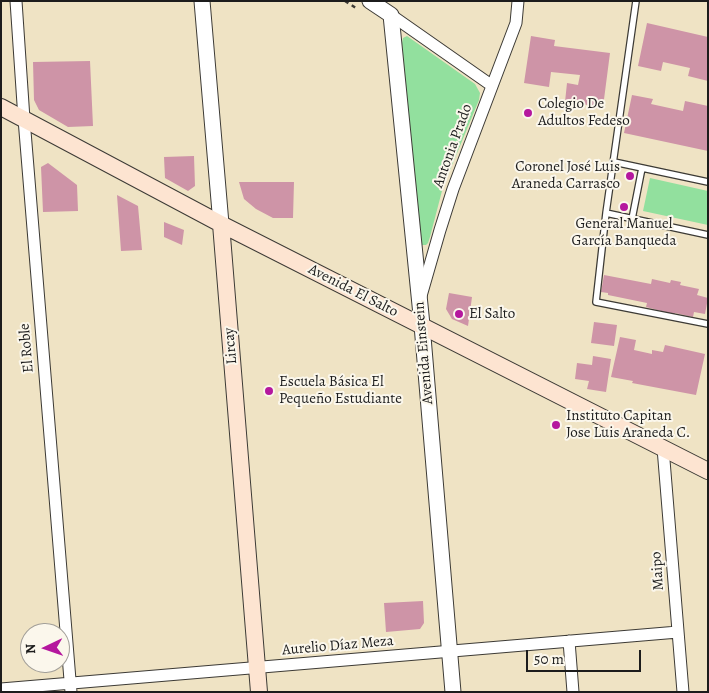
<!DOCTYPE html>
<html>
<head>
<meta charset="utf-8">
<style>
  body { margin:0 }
  #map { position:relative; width:709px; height:693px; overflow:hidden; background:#efe3c4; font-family:Alegreya,serif }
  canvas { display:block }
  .frame { position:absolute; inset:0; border:2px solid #1c1c1c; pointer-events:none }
  .north { position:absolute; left:20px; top:623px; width:50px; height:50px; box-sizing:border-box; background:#fbf7ec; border:1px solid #a29f99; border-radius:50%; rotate:267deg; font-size:14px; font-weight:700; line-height:20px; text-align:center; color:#1c1c1c }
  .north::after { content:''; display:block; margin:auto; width:18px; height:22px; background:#b5179e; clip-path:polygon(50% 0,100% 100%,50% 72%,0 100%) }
  .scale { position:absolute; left:526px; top:650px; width:115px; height:22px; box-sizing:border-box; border:2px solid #1c1c1c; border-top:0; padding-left:6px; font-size:15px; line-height:18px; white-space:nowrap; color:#1c1c1c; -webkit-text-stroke:4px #fbf7ec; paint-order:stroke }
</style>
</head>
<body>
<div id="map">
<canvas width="709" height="693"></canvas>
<div class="frame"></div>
<div class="north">N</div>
<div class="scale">50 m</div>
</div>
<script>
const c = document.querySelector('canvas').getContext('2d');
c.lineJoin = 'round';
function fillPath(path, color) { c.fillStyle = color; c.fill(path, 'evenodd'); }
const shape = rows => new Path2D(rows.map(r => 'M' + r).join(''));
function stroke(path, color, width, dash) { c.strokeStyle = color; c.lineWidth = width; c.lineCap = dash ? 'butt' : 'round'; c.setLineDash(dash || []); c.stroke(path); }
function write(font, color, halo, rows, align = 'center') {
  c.font = font + ' Alegreya,serif'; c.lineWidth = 4; c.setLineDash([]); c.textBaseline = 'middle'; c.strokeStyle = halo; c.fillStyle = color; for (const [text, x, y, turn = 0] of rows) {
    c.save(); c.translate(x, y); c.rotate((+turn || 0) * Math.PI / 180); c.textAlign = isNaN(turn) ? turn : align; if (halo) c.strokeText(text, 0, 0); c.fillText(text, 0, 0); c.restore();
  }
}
fillPath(shape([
  [407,36,475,84,480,93,479,100,443,187,430,237,428,243,426,245,422,245,419,241,402,43,403,38],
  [650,178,708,191,708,225,643,211]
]), '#92e09e');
fillPath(shape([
  [647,23,708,37,708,81,688,76,690,68,663,62,661,71,638,66],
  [531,36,555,40,554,46,610,53,603,107,565,102,567,83,578,85,580,75,551,72,549,87,524,83],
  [90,61,93,126,68,127,39,110,34,100,33,62],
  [632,95,653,99,651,104,683,111,685,101,708,106,708,151,624,133],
  [194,156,195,186,188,191,165,178,164,157],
  [48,163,77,185,78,211,43,212,41,167],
  [239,182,294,182,293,218,273,218,256,209,244,199],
  [117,195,138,206,142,250,121,251],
  [164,222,184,230,182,245,164,237],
  [604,275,651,284,652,279,670,283,671,280,681,282,680,285,699,289,697,295,708,298,705,314,694,312,693,317,675,313,674,316,664,314,665,312,646,307,647,303,608,295,608,293,601,292],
  [449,293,472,297,468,326,452,319,446,309],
  [594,322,617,325,614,346,591,343],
  [620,337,636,340,634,350,652,354,652,350,663,352,665,345,705,354,696,395,632,383,633,381,611,377],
  [593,356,611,359,606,392,587,389,589,381,575,379,577,363,592,365],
  [423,601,424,623,420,629,386,632,384,603]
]), '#ce94a7');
const service = shape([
  [636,1,606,213,596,302,708,324],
  [614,162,708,182],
  [606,213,708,235],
  [632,219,642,168]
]);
const minor = shape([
  [16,1,24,119,71,692],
  [391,15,491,85],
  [421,296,440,230,453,189,516,23,518,1],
  [663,448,683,692],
  [569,641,573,692],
  [1,689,678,632]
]);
const tertiary = shape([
  [202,1,221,224],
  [370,1,391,15,422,325,453,692]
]);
const secondary = shape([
  [1,107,221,224,708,471],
  [221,224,259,692]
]);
stroke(service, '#3c3a35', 8);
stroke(minor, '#3c3a35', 13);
stroke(tertiary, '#3c3a35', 17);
stroke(secondary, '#3c3a35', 18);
stroke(shape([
  [345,1,356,8]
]), '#3c3a35', 2.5, [4, 4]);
stroke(service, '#fff', 5.5);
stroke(minor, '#fff', 11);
stroke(tertiary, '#fff', 15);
stroke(secondary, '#fde4d1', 16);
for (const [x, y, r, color] of [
  [528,113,5,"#b5179e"],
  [630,176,5,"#b5179e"],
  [624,207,5,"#b5179e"],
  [459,314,5,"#b5179e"],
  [269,391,5,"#b5179e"],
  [556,425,5,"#b5179e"]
]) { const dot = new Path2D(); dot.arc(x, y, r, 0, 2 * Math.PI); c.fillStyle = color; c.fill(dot); stroke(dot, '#fbf7ec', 2); }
write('15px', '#1c1c1c', '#fbf7ec', [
  ["Colegio De",538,104],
  ["Adultos Fedeso",538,121],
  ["Coronel José Luis",620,167,"right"],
  ["Araneda Carrasco",620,184,"right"],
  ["General Manuel",624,224,"center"],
  ["García Banqueda",624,241,"center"],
  ["El Salto",469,314],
  ["Escuela Básica El",279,382],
  ["Pequeño Estudiante",279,399],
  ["Instituto Capitan",566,416],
  ["Jose Luis Araneda C.",566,433]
], 'left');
write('15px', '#1c1c1c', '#fbf7ec', [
  ["Antonia Prado",453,146,-70],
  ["Avenida El Salto",353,291,27],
  ["Lircay",231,346,-95],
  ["El Roble",27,348,-95],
  ["Avenida Einstein",424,353,-95],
  ["Maipo",658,571,-94],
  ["Aurelio Díaz Meza",338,646,-5]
]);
</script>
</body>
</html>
